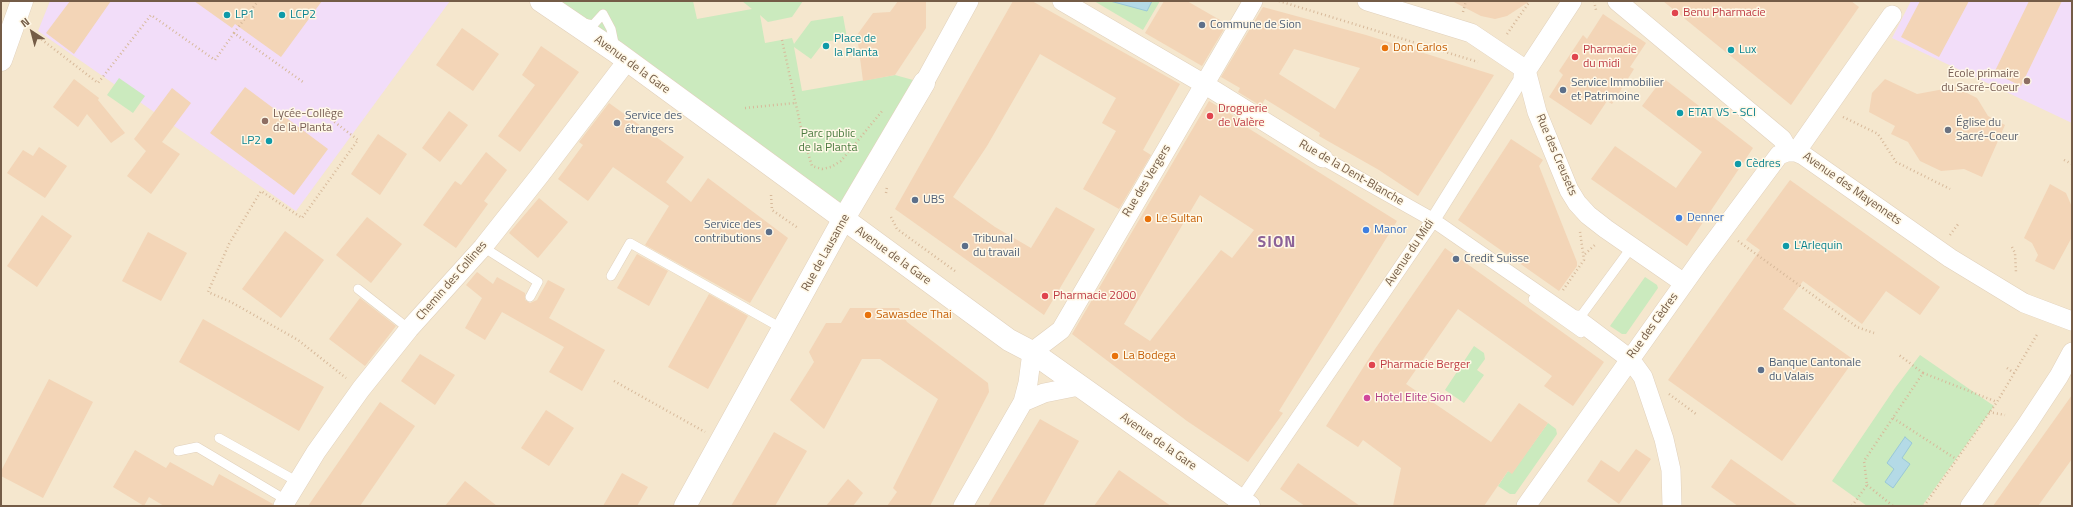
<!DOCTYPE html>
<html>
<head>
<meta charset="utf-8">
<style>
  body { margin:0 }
  #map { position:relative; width:2073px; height:507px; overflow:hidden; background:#fdf5e0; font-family:"Titillium Web",sans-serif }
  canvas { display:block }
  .frame { position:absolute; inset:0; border:2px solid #745c47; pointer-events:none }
  .north { position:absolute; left:12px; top:12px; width:40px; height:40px; -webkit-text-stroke:3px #fff8e7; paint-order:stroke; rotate:324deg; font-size:11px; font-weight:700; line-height:16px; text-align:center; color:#745c47 }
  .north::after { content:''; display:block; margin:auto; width:14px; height:18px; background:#745c47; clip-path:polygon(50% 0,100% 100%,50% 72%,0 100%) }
</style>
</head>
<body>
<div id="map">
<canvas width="2073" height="507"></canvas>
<div class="frame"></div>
<div class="north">N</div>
</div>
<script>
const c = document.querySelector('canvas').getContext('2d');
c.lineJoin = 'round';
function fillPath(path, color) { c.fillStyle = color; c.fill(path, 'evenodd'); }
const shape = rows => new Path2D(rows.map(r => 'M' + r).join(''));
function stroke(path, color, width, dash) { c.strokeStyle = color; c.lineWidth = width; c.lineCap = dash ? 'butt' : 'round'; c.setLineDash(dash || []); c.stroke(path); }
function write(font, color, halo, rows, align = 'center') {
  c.font = font + ' "Titillium Web",sans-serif'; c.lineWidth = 3; c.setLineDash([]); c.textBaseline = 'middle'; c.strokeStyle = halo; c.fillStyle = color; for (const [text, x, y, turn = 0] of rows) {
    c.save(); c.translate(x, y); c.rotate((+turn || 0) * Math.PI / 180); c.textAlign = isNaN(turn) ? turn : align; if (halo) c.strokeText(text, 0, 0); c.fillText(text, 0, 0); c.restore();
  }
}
fillPath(shape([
  [1,1,2072,1,2072,506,1,506]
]), '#f5e7ce');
fillPath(shape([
  [50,1,450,1,296,211,38,31],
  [1911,1,2072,1,2072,123,1892,38]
]), '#f2ddf9');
fillPath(shape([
  [542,1,693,1,697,19,752,9,742,1,803,1,792,17,768,22,760,15,765,43,792,38,794,44,811,21,843,16,847,38,824,42,811,59,794,47,802,91,895,75,924,83,843,220],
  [1094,1,1160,1,1143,30],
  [119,78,145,96,133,113,107,95],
  [1645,277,1657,285,1658,288,1626,334,1622,334,1610,326],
  [1474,346,1484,353,1485,359,1477,370,1484,375,1464,403,1445,390],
  [1920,355,1994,406,1922,506,1867,506,1832,481,1895,388],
  [1548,423,1556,429,1557,434,1515,494,1510,494,1498,486,1508,471,1512,473]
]), '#cbeabe');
const water = shape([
  [1110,1,1152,1,1147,11,1110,1],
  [1905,437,1912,443,1902,458,1910,464,1893,488,1885,482,1894,469,1887,463,1905,437]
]);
fillPath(water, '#b4dae6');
stroke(water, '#9ac8d8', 1);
fillPath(shape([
  [70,1,111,1,74,54,46,33],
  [194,1,322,1,281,57,235,24,232,28],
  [898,1,926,1,926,28,895,75,863,81,857,35,873,13,890,12],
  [1013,1,1032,1,1180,84,1143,150,1151,155,1119,209,1083,189,1116,131,1102,123,1116,98,1040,54,987,146,953,197,995,227,1031,248,1056,207,1095,229,1044,315,895,209],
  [1164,1,1187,1,1227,24,1202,66,1145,33],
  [1452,1,1530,1,1507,16,1495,19,1481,16],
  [1663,1,1851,1,1859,7,1791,105],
  [1920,1,1969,1,1939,57,1901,37],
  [2029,1,2062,1,2021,86,1994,73],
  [1263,7,1366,35,1494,75,1418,196,1379,170,1319,136,1320,133,1265,99,1261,106,1238,92,1240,88,1221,77],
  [1294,49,1360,68,1335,109,1279,74],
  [1603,14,1646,43,1630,67,1634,69,1612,104,1607,101,1591,125,1549,97,1563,75,1559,71,1583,35,1587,39],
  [462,28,499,54,473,91,436,65],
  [541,46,579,72,520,152,498,136,535,85,522,75],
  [1663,78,1753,148,1687,246,1591,179,1615,146,1676,188,1702,152,1642,106],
  [74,79,99,98,98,100,125,133,111,143,87,114,78,127,53,107],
  [1885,79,1917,94,1955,87,1977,98,1988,116,2005,125,1982,177,1964,169,1941,171,1920,161,1908,142,1891,134,1895,126,1869,112,1872,93],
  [245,87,328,149,294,195,210,133],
  [172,88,191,103,162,142,180,154,151,194,127,176,146,151,134,139],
  [1209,101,1249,125,1248,128,1397,221,1279,411,1283,413,1248,462,1187,421,1072,334],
  [1200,195,1254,230,1232,258,1221,250,1150,341,1124,324],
  [609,103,684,157,666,182,691,202,708,178,788,238,750,303,645,245,669,206,613,167,588,201,558,179,583,145,579,142],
  [449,111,468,125,440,162,422,148],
  [378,134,407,154,380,195,351,174],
  [1511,139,1543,160,1539,166,1577,262,1577,266,1559,291,1458,220],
  [39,147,67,166,45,198,7,173,23,150,33,156],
  [486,152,507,170,484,201,488,204,456,248,423,225,455,181,461,185],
  [1790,180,1940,287,1920,315,1886,291,1862,324,1803,281,1783,309,1854,360,1782,461,1668,380,1760,250,1746,240],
  [2050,184,2066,193,2072,207,2072,237,2054,270,2035,261,2038,255,2032,243,2024,238],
  [539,198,568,222,538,258,509,233],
  [42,215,72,236,37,287,7,266],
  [367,217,402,244,371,283,336,255],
  [285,231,324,260,281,318,242,289],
  [148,232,187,253,161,301,122,281],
  [1445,248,1604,362,1573,406,1544,386,1552,376,1458,309,1406,384,1491,442,1519,403,1548,423,1512,474,1508,471,1484,506,1393,506,1401,468,1363,440,1358,447,1326,426,1375,349],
  [637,254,668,271,649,306,617,288],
  [477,272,493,284,497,277,525,293,525,300,530,303,537,300,548,280,565,289,549,318,605,350,582,391,549,372,564,347,502,312,485,340,465,328,482,298,466,285],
  [709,294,748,316,708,389,668,367],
  [360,298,396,326,365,366,329,339],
  [850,308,899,308,907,322,988,383,989,392,930,506,887,506,897,492,893,488,938,399,880,359,862,359,824,429,790,400,814,362,809,352,826,323,841,323],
  [203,319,324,387,299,431,179,362],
  [420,354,455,375,435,405,401,381],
  [49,379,93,402,43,498,1,476,1,471],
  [2072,395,2072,459,2038,506,1993,506],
  [380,402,415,426,360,506,308,506],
  [546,410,574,428,549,466,521,448],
  [1040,419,1079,441,1043,506,988,506],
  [774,432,807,451,775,506,731,506],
  [1636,449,1651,459,1619,504,1587,481,1601,460,1619,472],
  [135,450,166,468,170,462,213,486,219,474,273,504,272,506,164,506,149,497,144,506,113,487],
  [1731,459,1798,506,1738,506,1711,487],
  [1298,463,1360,506,1305,506,1280,489],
  [1119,470,1171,506,1094,506],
  [622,473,648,487,637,506,603,506],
  [848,479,863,493,853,506,826,506],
  [465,481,497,506,445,506]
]), '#f3d5b7');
const service = shape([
  [583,23,593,25,603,14,611,29,615,48],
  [483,247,538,282,530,297],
  [611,276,630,243,783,329],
  [358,289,409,329],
  [1533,299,1581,333],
  [1578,320,1631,248],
  [219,438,298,482],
  [178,451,197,447,286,500]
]);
const pedestrian = shape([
  [1323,158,1433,220,1578,320],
  [1241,501,1433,220,1523,76]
]);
const minor = shape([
  [1062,1,1204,84,1323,158],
  [1367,1,1471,33,1526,70,1537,112,1569,190,1577,203,1588,215,1606,229,1684,283],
  [1617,1,1782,139,1786,146,1787,152],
  [1523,76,1572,1],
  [924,83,969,1],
  [1796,152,1892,15],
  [1578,320,1630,359,1643,377,1664,439,1671,470,1672,506],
  [1023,402,1044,393,1079,386],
  [283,506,316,452,361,389,409,329,483,247,540,175,627,61],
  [963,506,1023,402,1028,383,1032,352,1061,330,1253,1],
  [1526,506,1700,261,1773,163,1779,155,1787,152,1796,152,1803,155,1950,258,2024,303,2072,321],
  [1970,506,2026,426,2059,376,2072,352]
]);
const tertiary = shape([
  [541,1,616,52,1009,340,1032,352,1249,506],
  [1,60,22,1],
  [685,506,843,220,924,83]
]);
stroke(service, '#e1d1bc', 10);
stroke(pedestrian, '#e1d1bc', 15);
stroke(minor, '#e1d1bc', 20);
stroke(tertiary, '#e1d1bc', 23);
stroke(shape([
  [1279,1,1478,62],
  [1594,1,1596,10],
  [1463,12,1466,1],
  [32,32,98,83,151,15,215,60,234,33,303,82],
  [234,33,258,1],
  [1507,34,1530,1],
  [782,40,803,137,812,166,822,169,831,167,841,161,883,110],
  [745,108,795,103],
  [328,117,358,140,302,218,261,191,229,244,208,292,231,302,298,340,346,378],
  [1843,117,1878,134,1896,162,1950,189],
  [2064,160,2072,164],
  [886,193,887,187],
  [771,195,772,210,798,228],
  [891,217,897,229,955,271],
  [1950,235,1959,223],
  [1738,241,1857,327,1874,333],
  [2012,247,2015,253,2016,272],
  [1585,254,1596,244],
  [1563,290,1584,260,1580,232],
  [2007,368,2014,373],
  [1923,373,1997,402],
  [614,381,705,432],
  [1669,394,1696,414],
  [1989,412,2005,415],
  [1893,418,1956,459],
  [1867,485,1893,506],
  [1852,506,1867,485,1864,461,1923,373,1899,355],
  [1924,506,1997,402,2038,333]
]), '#d7b99a', 2.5, [1, 3]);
stroke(service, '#fff', 9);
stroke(pedestrian, '#fff', 14);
stroke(minor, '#fff', 19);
stroke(tertiary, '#fff', 22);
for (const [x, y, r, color] of [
  [1675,13,4,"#e0444e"],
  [227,15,4,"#0f9aa8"],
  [282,15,4,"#0f9aa8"],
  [1202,25,4,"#5c6f8a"],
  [826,46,4,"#0f9aa8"],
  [1385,48,4,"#e8710a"],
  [1731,50,4,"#0f9aa8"],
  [1575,57,4,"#e0444e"],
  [2027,81,4,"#8d6e63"],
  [1563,90,4,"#5c6f8a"],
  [1680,113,4,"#0f9aa8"],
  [1210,116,4,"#e0444e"],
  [265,121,4,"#8d6e63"],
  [617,123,4,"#5c6f8a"],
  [1948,130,4,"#6b7280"],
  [269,141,4,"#0f9aa8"],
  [1738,164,4,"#0f9aa8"],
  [915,200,4,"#5c6f8a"],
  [1679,218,4,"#3f7fe0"],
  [1148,219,4,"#e8710a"],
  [1366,230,4,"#3f7fe0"],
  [769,232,4,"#5c6f8a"],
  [965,246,4,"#5c6f8a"],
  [1786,246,4,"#0f9aa8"],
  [1456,259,4,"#5c6f8a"],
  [1045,296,4,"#e0444e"],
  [868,315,4,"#e8710a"],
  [1115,356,4,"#e8710a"],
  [1372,365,4,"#e0444e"],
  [1761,370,4,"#5c6f8a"],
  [1367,398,4,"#d1479c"]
]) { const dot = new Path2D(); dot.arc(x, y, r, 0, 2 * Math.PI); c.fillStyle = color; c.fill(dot); stroke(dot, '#fff8e7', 1.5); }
write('12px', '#be3a42', '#fff8e7', [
  ["Benu Pharmacie",1683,13],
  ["Pharmacie",1583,50],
  ["du midi",1583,64],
  ["Droguerie",1218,109],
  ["de Valère",1218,123],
  ["Pharmacie 2000",1053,296],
  ["Pharmacie Berger",1380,365]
], 'left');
write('12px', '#0d838f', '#fff8e7', [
  ["LP1",235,15],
  ["LCP2",290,15],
  ["Place de",834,39],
  ["la Planta",834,53],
  ["Lux",1739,50],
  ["ETAT VS - SCI",1688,113],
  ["LP2",261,141,"right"],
  ["Cèdres",1746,164],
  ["L'Arlequin",1794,246]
], 'left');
write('12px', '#4e5e75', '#fff8e7', [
  ["Commune de Sion",1210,25],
  ["Service Immobilier",1571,83],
  ["et Patrimoine",1571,97],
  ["Service des",625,116],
  ["étrangers",625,130],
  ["UBS",923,200],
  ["Service des",761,225,"right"],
  ["contributions",761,239,"right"],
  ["Tribunal",973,239],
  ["du travail",973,253],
  ["Credit Suisse",1464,259],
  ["Banque Cantonale",1769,363],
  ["du Valais",1769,377]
], 'left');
write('12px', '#c56008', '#fff8e7', [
  ["Don Carlos",1393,48],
  ["Le Sultan",1156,219],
  ["Sawasdee Thai",876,315],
  ["La Bodega",1123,356]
], 'left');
write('12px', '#745c47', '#fff8e7', [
  ["Avenue de la Gare",632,65,36],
  ["Rue des Creusets",1556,155,67],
  ["Rue de la Dent-Blanche",1351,173,30],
  ["Rue des Vergers",1147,181,-59],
  ["Avenue des Mayennets",1852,189,35],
  ["Rue de Lausanne",826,253,-61],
  ["Avenue du Midi",1410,253,-56],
  ["Avenue de la Gare",893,256,36],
  ["Chemin des Collines",452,281,-49],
  ["Rue des Cèdres",1653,326,-54],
  ["Avenue de la Gare",1158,442,35]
]);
write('12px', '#785e54', '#fff8e7', [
  ["École primaire",2019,74],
  ["du Sacré-Coeur",2019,88],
  ["Lycée-Collège",273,114,"left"],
  ["de la Planta",273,128,"left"]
], 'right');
write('12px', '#5b616d', '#fff8e7', [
  ["Église du",1956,123],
  ["Sacré-Coeur",1956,137]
], 'left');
write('12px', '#4a7a3f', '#fff8e7', [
  ["Parc public",828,134],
  ["de la Planta",828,148]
]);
write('12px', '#366cbe', '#fff8e7', [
  ["Denner",1687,218],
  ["Manor",1374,230]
], 'left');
write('12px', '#b23c85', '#fff8e7', [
  ["Hotel Elite Sion",1375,398]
], 'left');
c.letterSpacing = '1px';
write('bold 16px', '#8c6298', '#fff8e7', [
  ["SION",1277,243]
]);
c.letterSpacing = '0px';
</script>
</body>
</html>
